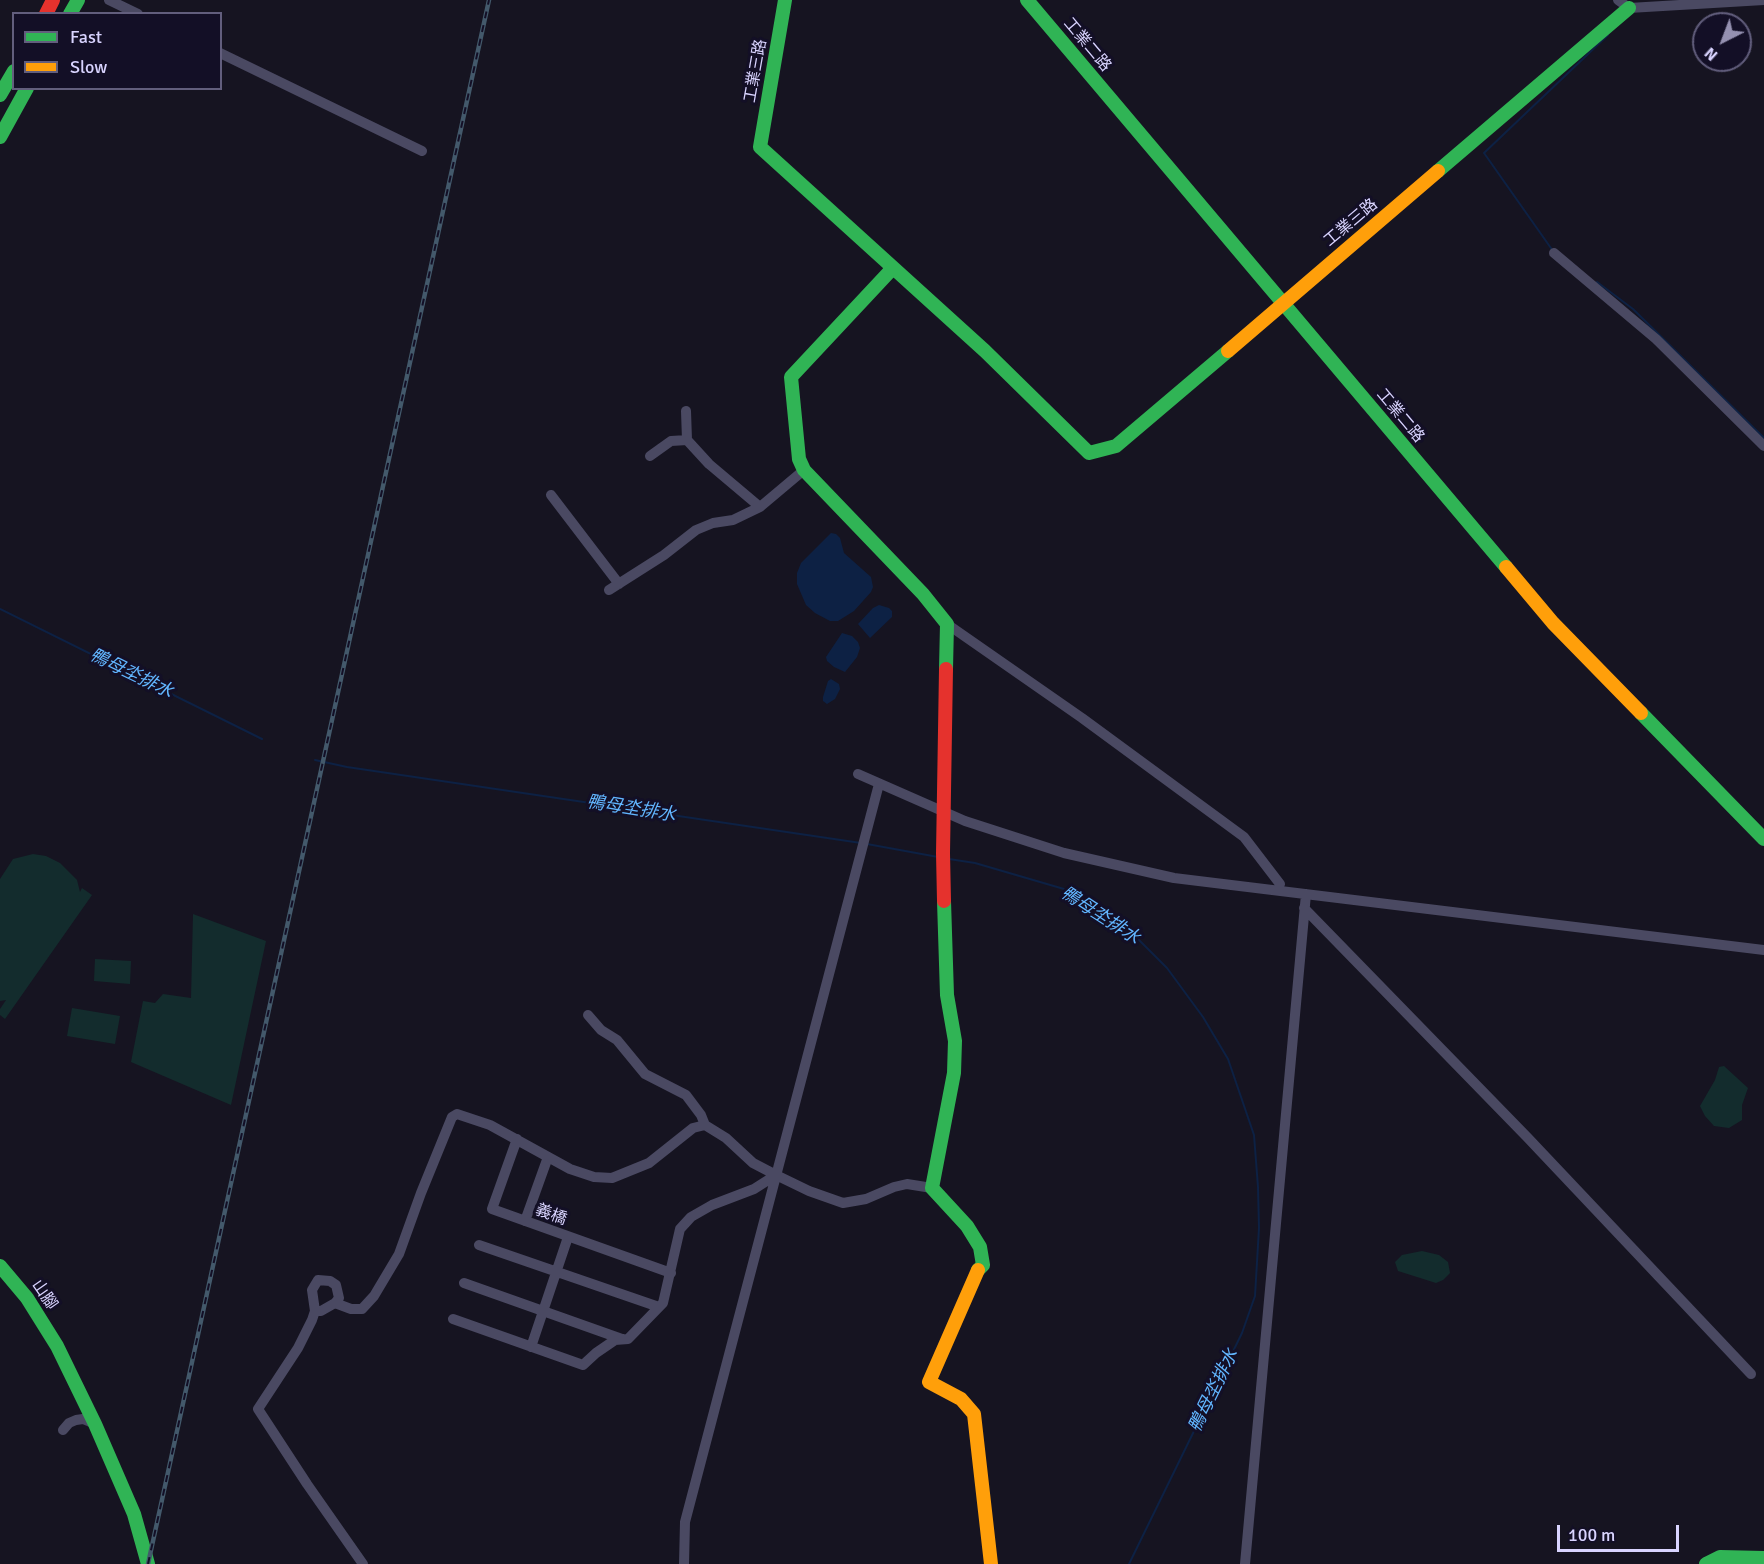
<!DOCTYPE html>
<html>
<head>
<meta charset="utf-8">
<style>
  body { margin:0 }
  #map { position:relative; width:1764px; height:1564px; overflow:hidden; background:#161421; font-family:Signika,sans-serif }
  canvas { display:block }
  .legend { position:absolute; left:12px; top:12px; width:210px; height:78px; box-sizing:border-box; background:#130f26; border:2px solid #625e7d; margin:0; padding:8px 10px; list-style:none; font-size:18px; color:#d9d4ff }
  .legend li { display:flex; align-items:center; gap:12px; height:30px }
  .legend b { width:30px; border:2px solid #625e7d }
  .north { position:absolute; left:1692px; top:12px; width:60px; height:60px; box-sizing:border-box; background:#130f26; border:2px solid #625e7d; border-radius:50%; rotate:222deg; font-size:16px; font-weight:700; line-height:24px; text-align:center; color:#d9d4ff }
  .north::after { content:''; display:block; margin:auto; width:21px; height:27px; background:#9591b1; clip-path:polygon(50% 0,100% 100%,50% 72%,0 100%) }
  .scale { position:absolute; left:1557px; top:1525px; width:122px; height:27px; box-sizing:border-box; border:3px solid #d9d4ff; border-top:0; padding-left:8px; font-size:18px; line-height:21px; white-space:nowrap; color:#d9d4ff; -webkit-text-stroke:4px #130f26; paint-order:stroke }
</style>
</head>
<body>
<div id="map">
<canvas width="1764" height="1564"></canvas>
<ul class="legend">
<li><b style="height:8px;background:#30b455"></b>Fast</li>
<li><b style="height:8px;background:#ff9f0a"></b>Slow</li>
</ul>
<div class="north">N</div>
<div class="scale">100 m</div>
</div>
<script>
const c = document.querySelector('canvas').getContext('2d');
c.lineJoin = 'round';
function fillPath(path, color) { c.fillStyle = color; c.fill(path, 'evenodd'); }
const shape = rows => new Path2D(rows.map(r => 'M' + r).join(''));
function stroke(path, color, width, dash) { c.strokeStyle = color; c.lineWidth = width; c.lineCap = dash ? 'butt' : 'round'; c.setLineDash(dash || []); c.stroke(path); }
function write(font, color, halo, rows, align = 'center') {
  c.font = font + ' Signika,"Noto Sans TC",sans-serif'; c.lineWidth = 6; c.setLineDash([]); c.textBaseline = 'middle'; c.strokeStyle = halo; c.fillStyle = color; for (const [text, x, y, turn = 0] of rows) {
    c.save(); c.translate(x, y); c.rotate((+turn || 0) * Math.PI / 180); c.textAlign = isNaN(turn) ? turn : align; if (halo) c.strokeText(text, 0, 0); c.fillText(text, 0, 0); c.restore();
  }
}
fillPath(shape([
  [33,854,46,856,60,863,77,880,80,892,82,888,92,895,5,1019,0,1015,0,1009,6,1000,0,1001,0,879,13,859],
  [193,914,266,941,231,1105,131,1062,143,1001,155,1003,163,994,191,998],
  [95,959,131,961,130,984,94,981],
  [72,1008,120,1016,115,1044,67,1036],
  [1724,1066,1748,1088,1742,1105,1742,1120,1729,1128,1714,1126,1705,1116,1700,1106,1715,1080,1719,1067],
  [1422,1251,1439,1255,1448,1262,1450,1273,1443,1280,1436,1283,1398,1271,1395,1262,1402,1255]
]), '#132c2d');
fillPath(shape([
  [831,533,836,534,840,538,844,553,871,577,873,587,871,592,854,611,838,621,830,621,815,613,806,605,797,584,797,573,801,563],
  [879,605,889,608,892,611,892,617,870,638,858,624,873,608],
  [842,633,852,636,858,642,860,648,857,657,845,672,834,667,827,661,826,657],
  [831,679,839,684,840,689,835,699,827,704,823,701,823,697,828,681]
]), '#0d2144');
stroke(shape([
  [1553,251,1484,153,1608,35],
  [1597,282,1633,309,1764,438],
  [0,609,262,739],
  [315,760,347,767,861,843],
  [867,844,938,857],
  [949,859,975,863,1064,889,1104,912,1133,934,1167,968,1203,1017,1228,1059,1254,1135,1258,1187,1259,1228,1255,1296,1242,1333,1129,1564]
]), '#0d2144', 2);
stroke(shape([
  [109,0,138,14],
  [1618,0,1629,8,1764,0],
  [220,53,422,151],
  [1554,253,1656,339,1764,446],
  [686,411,687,440,709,464,760,507,804,470],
  [650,456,671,441,687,440],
  [551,495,619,584],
  [609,590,664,555,696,530,713,523,733,520,760,507],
  [947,624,1082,718,1244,837,1280,884],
  [858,774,965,821,1064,853,1174,878,1764,950],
  [1304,908,1527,1137,1751,1374],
  [588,1015,601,1030,617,1040,645,1074,686,1095,701,1115,705,1125,726,1138,753,1163,776,1175],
  [517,1139,492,1209,671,1273],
  [525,1221,548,1157],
  [479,1245,659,1307],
  [464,1283,622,1339],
  [335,1303,351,1309,362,1309,374,1296,399,1254,421,1193,452,1117,457,1114,490,1125,570,1169,594,1177,612,1178,649,1163,693,1128,705,1125],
  [315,1311,321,1311,335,1303,339,1298,336,1285,330,1281,318,1280,312,1290,315,1311,312,1320,298,1348,258,1409,307,1484,363,1564],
  [453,1319,583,1365,596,1353,615,1340,628,1339,663,1303,680,1229,691,1217,712,1205,754,1189,776,1175,809,1191,843,1203,866,1199,894,1187,907,1184,932,1188],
  [531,1347,568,1237],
  [63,1430,69,1423,76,1420,83,1419,95,1424],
  [684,1564,685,1522,879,784],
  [1245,1564,1306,894]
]), '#4a4962', 10);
stroke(shape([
  [785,0,760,147,985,351,1089,453,1116,446,1228,351],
  [1027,0,1506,567],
  [70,14,78,0],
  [0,95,14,71],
  [0,137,27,88],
  [1438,171,1629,8],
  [892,269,791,377,799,459,804,470,923,594,947,624,946,669],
  [1641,713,1764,839],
  [944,901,947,995,955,1041,954,1073,932,1188,967,1226,980,1247,983,1265,978,1270],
  [0,1266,27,1298,57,1346,95,1424,134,1514,148,1564],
  [1706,1564,1720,1557,1764,1558]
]), '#30b455', 14);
stroke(shape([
  [1228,351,1438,171],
  [1506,567,1553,623,1641,713],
  [978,1270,929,1382,961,1399,974,1414,991,1564]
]), '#ff9f0a', 14);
stroke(shape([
  [46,14,53,0],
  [944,901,943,853,946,669]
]), '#e5322d', 14);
const rail = shape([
  [148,1564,489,0]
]);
stroke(rail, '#43596b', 4.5);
stroke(rail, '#130f26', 2, [7]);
write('16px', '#d9d4ff', '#130f26', [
  ["工業二路",1087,45,50],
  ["工業三路",756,71,-80],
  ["工業三路",1351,223,-40],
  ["工業二路",1400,416,50],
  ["義橋",551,1215,20],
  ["山腳",44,1295,55]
]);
write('italic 18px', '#62b6ff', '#130f26', [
  ["鴨母坔排水",131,674,26],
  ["鴨母坔排水",631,809,9],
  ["鴨母坔排水",1100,916,33],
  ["鴨母坔排水",1214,1391,-64]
]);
</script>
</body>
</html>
